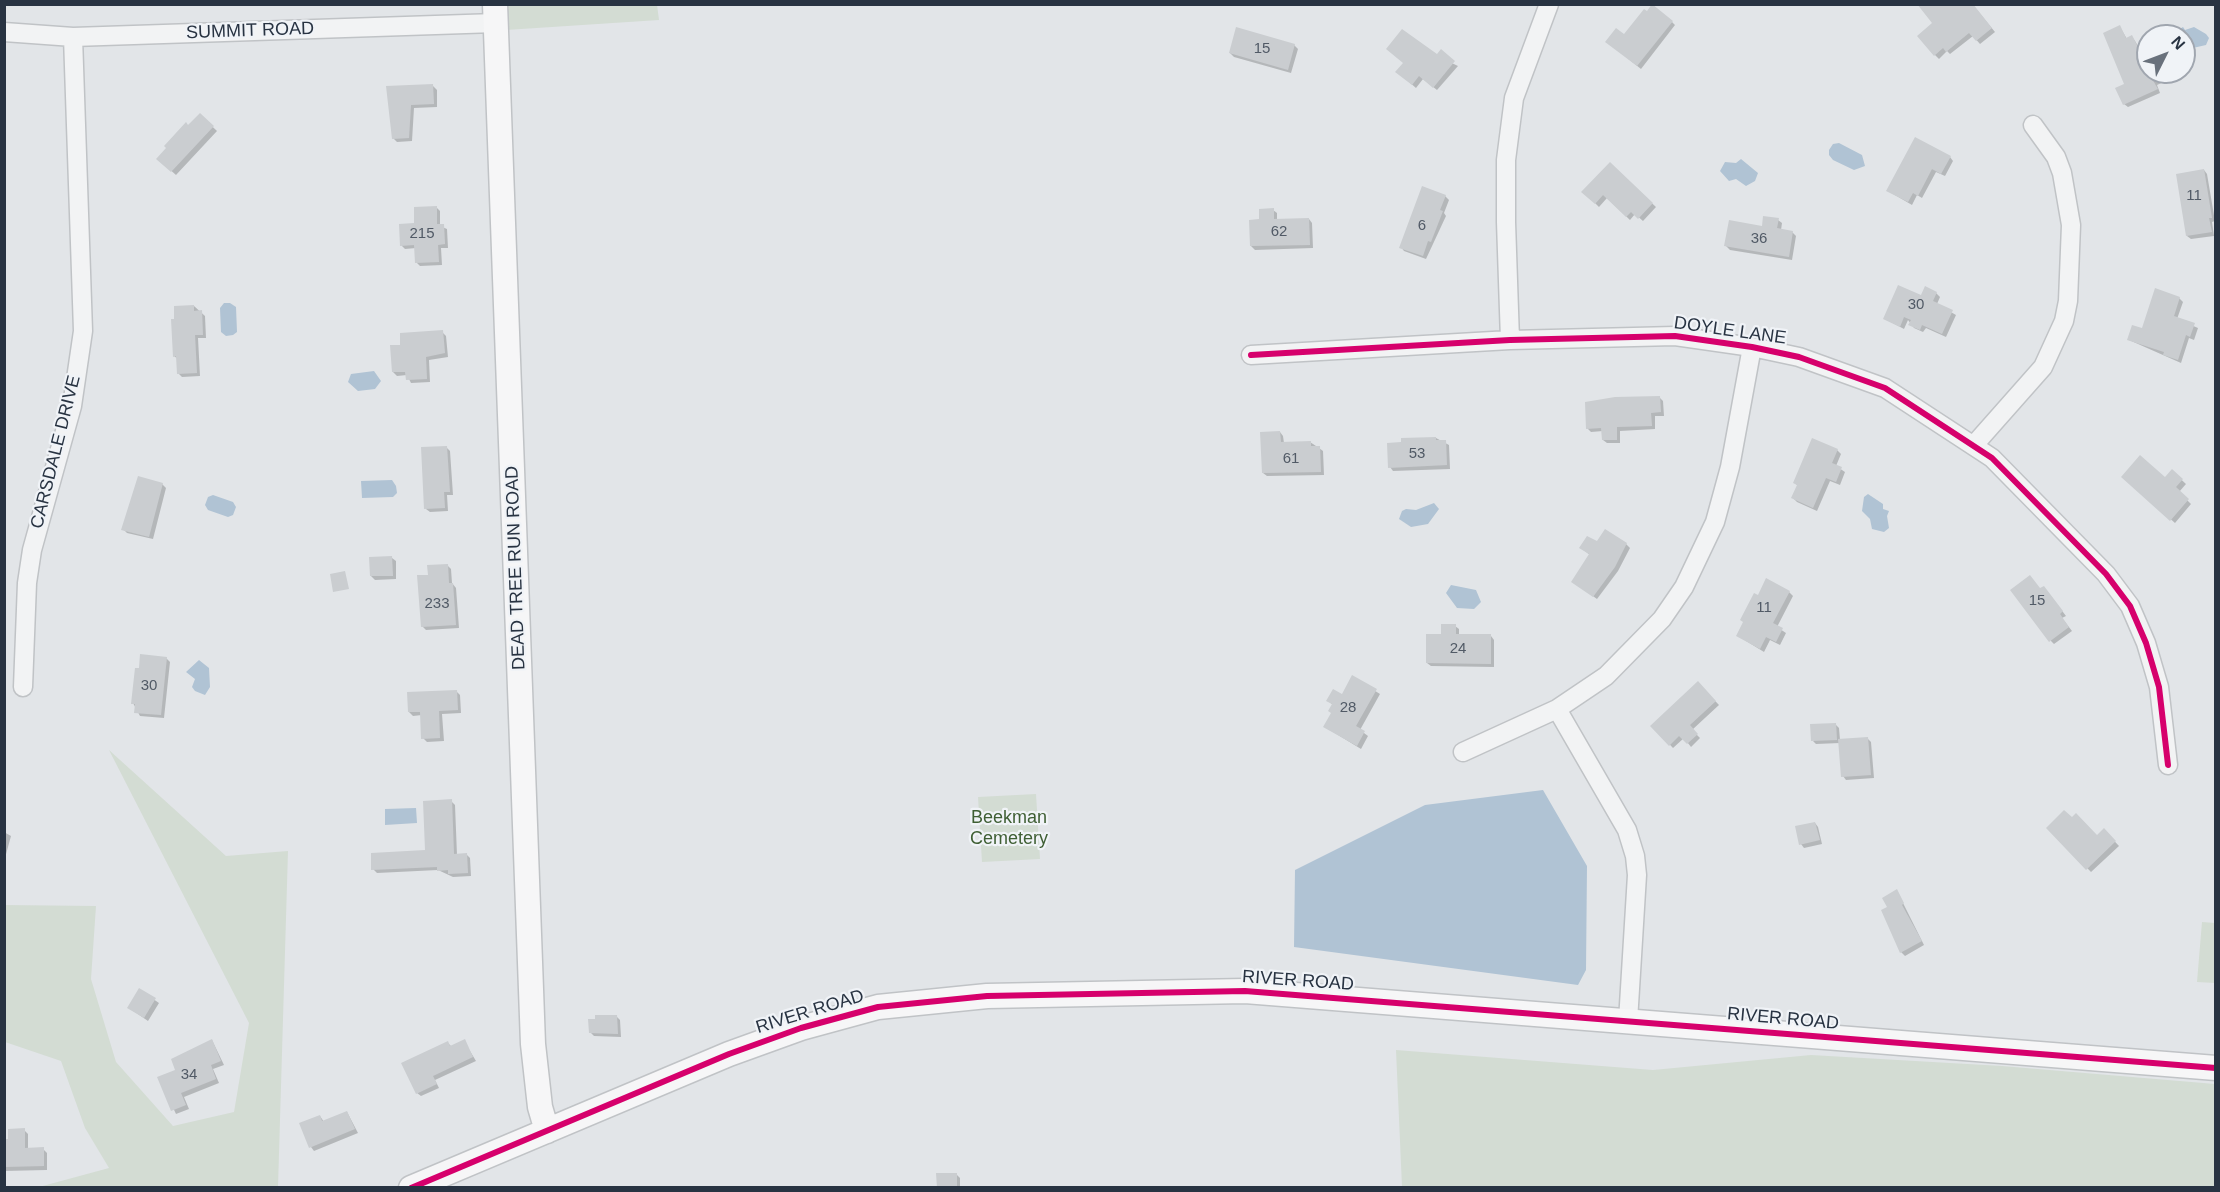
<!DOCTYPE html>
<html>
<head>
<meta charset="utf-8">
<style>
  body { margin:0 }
  #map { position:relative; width:2220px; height:1192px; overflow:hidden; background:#e2e5e8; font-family:Arial,sans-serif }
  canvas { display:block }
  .frame { position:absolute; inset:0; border:6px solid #283342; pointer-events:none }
  .north { position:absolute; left:2136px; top:24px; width:60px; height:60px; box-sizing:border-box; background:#f0f3f7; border:2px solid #a0a6af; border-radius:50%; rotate:48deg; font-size:16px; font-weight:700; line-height:24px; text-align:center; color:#283342 }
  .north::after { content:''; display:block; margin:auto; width:21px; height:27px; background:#69717c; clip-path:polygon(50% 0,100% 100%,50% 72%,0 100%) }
</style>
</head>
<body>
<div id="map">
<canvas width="2220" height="1192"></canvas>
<div class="frame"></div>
<div class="north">N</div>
</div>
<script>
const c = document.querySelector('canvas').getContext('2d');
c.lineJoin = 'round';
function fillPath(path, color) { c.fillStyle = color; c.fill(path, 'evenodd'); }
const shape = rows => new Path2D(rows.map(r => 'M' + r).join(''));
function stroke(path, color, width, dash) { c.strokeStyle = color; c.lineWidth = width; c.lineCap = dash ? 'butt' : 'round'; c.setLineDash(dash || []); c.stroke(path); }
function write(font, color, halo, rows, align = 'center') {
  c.font = font + ' Arial,sans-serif'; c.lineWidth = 4.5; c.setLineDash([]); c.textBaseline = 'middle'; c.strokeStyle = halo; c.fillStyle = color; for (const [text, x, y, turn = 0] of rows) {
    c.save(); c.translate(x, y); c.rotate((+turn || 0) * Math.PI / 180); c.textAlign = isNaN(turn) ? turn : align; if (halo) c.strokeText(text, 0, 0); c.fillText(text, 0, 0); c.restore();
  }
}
fillPath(shape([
  [505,5,657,5,659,20,506,30],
  [109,750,226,856,288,851,278,1187,39,1187,109,1168,85,1128,61,1061,5,1042,5,905,96,906,91,979,116,1062,173,1126,234,1112,249,1023],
  [1036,794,1040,859,982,862,978,797],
  [2202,922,2215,923,2215,983,2197,982],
  [1396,1050,1653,1070,1811,1055,2002,1066,2215,1084,2215,1187,1402,1187]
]), '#d3dcd3');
fillPath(shape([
  [2183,27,2185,30,2194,27,2206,34,2209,38,2206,45,2184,50,2184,36,2177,36,2178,30],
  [1839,143,1862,155,1865,166,1854,170,1833,160,1829,155,1829,150,1833,144],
  [1741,159,1758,173,1755,181,1746,186,1736,179,1729,181,1720,171,1725,162,1736,163],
  [224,303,230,303,236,307,237,332,233,335,226,336,221,332,220,308],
  [374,371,381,381,375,389,358,391,348,382,351,374],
  [392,480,396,486,397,493,393,497,362,498,361,481],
  [1868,494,1883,504,1883,509,1889,511,1887,516,1889,528,1884,532,1872,529,1870,519,1862,511,1864,497],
  [213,495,233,502,236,507,233,515,228,517,208,510,205,505,208,497],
  [1434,503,1439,509,1428,524,1411,527,1399,519,1402,511,1406,509,1416,510],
  [1451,585,1476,590,1481,602,1474,609,1457,608,1446,593],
  [199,660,209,668,210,687,205,695,195,691,192,687,195,679,186,672],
  [1543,790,1587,866,1586,970,1578,985,1294,947,1295,870,1425,805],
  [416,808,417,823,385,825,385,809]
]), '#b0c3d4');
fillPath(shape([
  [1972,4,1995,32,1980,44,1973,36,1950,54,1947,51,1939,59,1935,55,1934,24],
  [1672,22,1675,25,1641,69,1611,45,1625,36],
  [2120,27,2127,39,2132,37,2135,41,2144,56,2148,54,2148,72,2172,72,2174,77,2157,85,2160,93,2128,107,2124,104,2126,85],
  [1294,45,1298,49,1291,73,1234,57,1230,53],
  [1437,56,1458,66,1437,90,1423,79,1416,88,1401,75,1404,63],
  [433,86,437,90,437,107,414,108,412,141,397,142,393,138,388,87],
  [200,115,217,131,176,175,158,159,176,136],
  [1950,157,1953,161,1945,176,1936,172,1922,198,1917,195,1912,205,1888,191],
  [1610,164,1656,207,1643,221,1635,214,1630,220,1607,198,1599,207,1584,192],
  [2204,170,2207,174,2215,221,2212,222,2214,236,2191,239,2187,236],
  [1445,196,1449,200,1444,213,1446,216,1426,259,1404,251,1401,247],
  [436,207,440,211,440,226,447,229,448,248,441,248,442,265,420,266,416,262,416,248,405,249,401,245,416,224],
  [1273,210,1277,213,1277,220,1309,219,1312,223,1313,248,1255,250,1251,246,1261,221],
  [1778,220,1782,223,1781,230,1792,232,1796,236,1792,260,1730,250,1726,246],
  [1936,293,1940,297,1937,304,1956,315,1946,337,1926,328,1923,332,1914,328,1908,320,1904,329,1885,319,1922,297],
  [2179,298,2183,302,2177,319,2198,328,2194,340,2189,338,2181,363,2129,340],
  [194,306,205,316,206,338,198,338,200,376,182,377,178,373,178,359,174,356],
  [442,332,446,336,448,357,429,360,430,382,411,383,407,375,397,376,393,372,402,346],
  [1659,397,1663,401,1664,416,1655,416,1655,429,1620,431,1620,443,1607,443,1603,440,1603,431,1591,432,1587,428],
  [1280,432,1283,436,1284,443,1310,442,1319,448,1323,451,1324,475,1267,476,1263,473],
  [1436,438,1449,445,1450,469,1393,471,1390,467],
  [446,447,450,451,453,495,447,495,448,511,430,512,426,509],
  [1837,450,1841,454,1836,466,1845,472,1840,485,1830,481,1817,511,1797,502,1793,498,1798,486,1795,483],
  [2172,471,2186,484,2179,492,2191,504,2175,523,2123,477,2165,479],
  [162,484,166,488,153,539,127,533,123,529],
  [1597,544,1626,544,1630,548,1618,571,1597,599,1573,582,1590,555,1581,548],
  [392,558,396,561,396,579,375,580,371,576],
  [447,565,451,569,452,583,456,588,459,628,426,630,422,626,429,576],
  [2041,590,2047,591,2066,616,2062,618,2072,631,2054,644,2051,641],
  [1789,592,1793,596,1777,627,1786,633,1780,645,1770,640,1764,652,1738,636,1758,597],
  [1455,626,1459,629,1459,636,1491,636,1494,640,1494,667,1431,666,1427,663,1442,636],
  [166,658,170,662,164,718,140,716,133,703],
  [1353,677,1380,694,1360,730,1368,736,1361,749,1325,727,1332,713,1333,705,1328,701,1342,696],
  [1698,683,1719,705,1692,730,1700,738,1691,747,1684,738,1673,748,1652,726],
  [456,691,460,695,461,713,442,714,444,741,427,742,423,738,422,715,413,716,409,712],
  [1835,724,1839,728,1840,740,1867,738,1871,742,1874,778,1846,780,1843,776,1840,743,1816,744,1813,741],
  [451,801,455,805,457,855,466,854,470,858,471,876,453,877,438,870,377,873,373,869,427,852],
  [1815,823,1818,827,1822,844,1804,848,1801,844],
  [2048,828,2097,837,2104,830,2119,846,2091,872],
  [4,832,11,836,5,858,4,858],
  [1897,891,1924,945,1905,956,1901,952,1889,908],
  [140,990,159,1003,148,1021,129,1008],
  [616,1016,620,1020,621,1037,594,1036,590,1032],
  [212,1040,224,1065,213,1069,219,1083,184,1097,189,1109,176,1114,159,1078,177,1071],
  [464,1041,476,1061,435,1080,439,1088,421,1096,417,1093,447,1042,452,1047],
  [347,1112,358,1133,314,1151,311,1147,320,1116,324,1122],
  [24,1130,28,1134,28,1149,43,1149,47,1153,47,1170,4,1171,4,1141,10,1140],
  [956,1174,960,1178,960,1188,938,1188]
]), '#0003');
fillPath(shape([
  [1652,4,1673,21,1637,66,1605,42,1616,28,1624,34,1644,9,1647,11],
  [1917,4,1973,4,1992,28,1976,41,1969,33,1946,52,1943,48,1934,56,1917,36,1932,23],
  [2120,25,2126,38,2132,35,2142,55,2148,52,2148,72,2158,89,2123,105,2115,88,2124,84,2103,33],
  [1236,27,1295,44,1288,70,1229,53],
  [1402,29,1437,54,1441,49,1455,61,1433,88,1419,76,1412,85,1395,72,1403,63,1386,49],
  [433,84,434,104,411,105,409,138,392,139,386,86],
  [200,113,214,126,171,172,156,159,166,148,164,146,186,122,188,125],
  [1915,137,1951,156,1941,174,1932,169,1918,196,1913,193,1908,202,1886,191],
  [1610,162,1653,203,1638,219,1631,212,1626,217,1603,195,1595,204,1581,192],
  [2204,169,2212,218,2209,218,2212,232,2186,236,2176,174],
  [1422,186,1446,195,1440,210,1443,211,1431,242,1428,241,1423,256,1399,248],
  [437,206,437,224,444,224,445,244,438,245,439,262,415,263,414,245,400,246,399,224,414,223,414,207],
  [1274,208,1274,219,1309,218,1310,245,1250,246,1249,220,1259,219,1259,209],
  [1763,216,1779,218,1777,228,1793,231,1789,257,1724,246,1729,220,1762,226],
  [1898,285,1921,295,1925,286,1937,292,1933,301,1953,310,1942,334,1922,325,1920,330,1908,325,1911,320,1904,317,1900,327,1883,319],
  [2155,288,2180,297,2174,316,2195,323,2190,337,2186,335,2178,360,2163,355,2164,352,2127,340,2132,325,2142,328],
  [194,305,194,311,202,310,203,335,195,335,197,373,177,374,176,356,173,357,171,319,174,319,174,306],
  [443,330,445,353,426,357,427,379,406,380,405,372,392,372,390,345,400,345,400,333],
  [1660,396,1661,412,1651,413,1652,426,1617,427,1617,440,1602,440,1601,428,1586,429,1585,402,1615,397],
  [1280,431,1281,442,1311,441,1311,446,1320,446,1321,472,1262,473,1260,432],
  [1436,437,1436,440,1446,440,1447,465,1388,468,1387,443,1401,442,1401,438],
  [1812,438,1838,449,1832,463,1842,467,1836,482,1826,478,1813,508,1791,498,1797,485,1793,483],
  [447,446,450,492,444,492,445,508,424,509,421,447],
  [2140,455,2165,477,2172,469,2183,479,2176,487,2189,499,2170,521,2121,477],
  [138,476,163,483,149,537,121,530],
  [1605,529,1627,543,1615,567,1593,597,1571,582,1589,554,1579,548,1587,536,1597,541],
  [392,556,393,576,370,576,369,557],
  [448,564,449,583,453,583,456,625,421,627,417,575,428,575,427,565],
  [345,571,349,589,333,592,330,574],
  [2030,575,2040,588,2044,586,2063,611,2060,614,2069,627,2049,642,2010,590],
  [1766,578,1790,591,1773,623,1783,628,1776,642,1766,637,1760,649,1736,636,1743,622,1740,620,1754,593,1758,595],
  [1441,624,1456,624,1456,634,1491,634,1491,664,1426,663,1426,634,1441,634],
  [140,654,167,657,161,715,134,713,135,704,131,704,135,668,139,668],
  [1352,675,1377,689,1356,726,1365,731,1357,746,1323,727,1331,713,1328,711,1332,704,1326,701,1333,689,1342,694],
  [1698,681,1716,701,1690,725,1698,734,1687,744,1679,736,1669,746,1650,726],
  [457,690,458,710,439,711,440,738,421,739,420,712,408,712,407,692],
  [1836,723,1837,740,1811,741,1810,724],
  [1868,737,1871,775,1841,777,1838,739],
  [452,799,454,854,467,853,468,873,448,874,448,870,437,871,437,867,371,870,371,853,425,850,423,801],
  [2064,810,2072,817,2076,813,2097,835,2104,828,2116,841,2086,870,2046,828],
  [1815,822,1820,840,1799,845,1795,826],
  [1897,889,1904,903,1902,905,1922,941,1900,953,1881,910,1887,907,1882,898],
  [139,988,156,998,144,1018,127,1008],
  [595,1015,617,1015,618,1034,589,1033,588,1019,595,1019],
  [212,1039,221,1061,211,1065,216,1079,181,1093,186,1105,171,1111,157,1077,175,1070,171,1059],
  [465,1039,473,1057,433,1076,437,1084,416,1094,401,1063,448,1041,450,1046],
  [347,1111,355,1129,309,1148,299,1123,320,1115,322,1121],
  [25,1128,25,1148,44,1147,44,1166,4,1167,4,1139,8,1139,8,1129],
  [936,1173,957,1173,957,1188,937,1188]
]), '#cacdd0');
const street = shape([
  [4,32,73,37,496,23],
  [1510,340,1506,222,1506,160,1514,98,1549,4],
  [1251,355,1510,340,1675,336,1752,347,1799,357,1885,388,1992,458,2106,574,2130,606,2146,643,2159,687,2168,765],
  [1974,445,2043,367,2064,321,2068,301,2071,225,2062,173,2056,157,2033,125],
  [23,687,27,583,32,550,72,406,83,331,73,37],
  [1557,709,1627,830,1635,856,1637,875,1628,1021],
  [1463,752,1557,709,1606,676,1662,619,1684,587,1715,522,1730,467,1752,347]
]);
const secondary = shape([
  [495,4,533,1044,540,1107,547,1131],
  [411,1188,729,1054,801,1028,878,1007,987,996,1245,991,2216,1068]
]);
stroke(street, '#c0c3c6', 21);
stroke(secondary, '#c0c3c6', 27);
stroke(street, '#f2f3f4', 18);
stroke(secondary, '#f6f6f7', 24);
stroke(shape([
  [1251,355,1510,340,1675,336,1752,347,1799,357,1885,388,1992,458,2106,574,2130,606,2146,643,2159,687,2168,765],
  [411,1188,729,1054,801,1028,878,1007,987,996,1245,991,2216,1068]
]), '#d6006c', 6);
write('15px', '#515a66', null, [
  ["15",1262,49],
  ["11",2194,196],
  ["6",1422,226],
  ["62",1279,232],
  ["215",422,234],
  ["36",1759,239],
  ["30",1916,305],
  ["53",1417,454],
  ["61",1291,459],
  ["15",2037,601],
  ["233",437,604],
  ["11",1764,608],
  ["24",1458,649],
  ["30",149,686],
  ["28",1348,708],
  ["34",189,1075]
]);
write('18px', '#283342', '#f0f3f7', [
  ["SUMMIT ROAD",250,31,-2],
  ["DOYLE LANE",1730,331,8],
  ["CARSDALE DRIVE",56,452,-76],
  ["DEAD TREE RUN ROAD",516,568,-92],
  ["RIVER ROAD",1298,981,4],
  ["RIVER ROAD",810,1012,-17],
  ["RIVER ROAD",1783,1019,5]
]);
write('18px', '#3f5f34', '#f0f3f7', [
  ["Beekman",1009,818],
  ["Cemetery",1009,839]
]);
</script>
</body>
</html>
